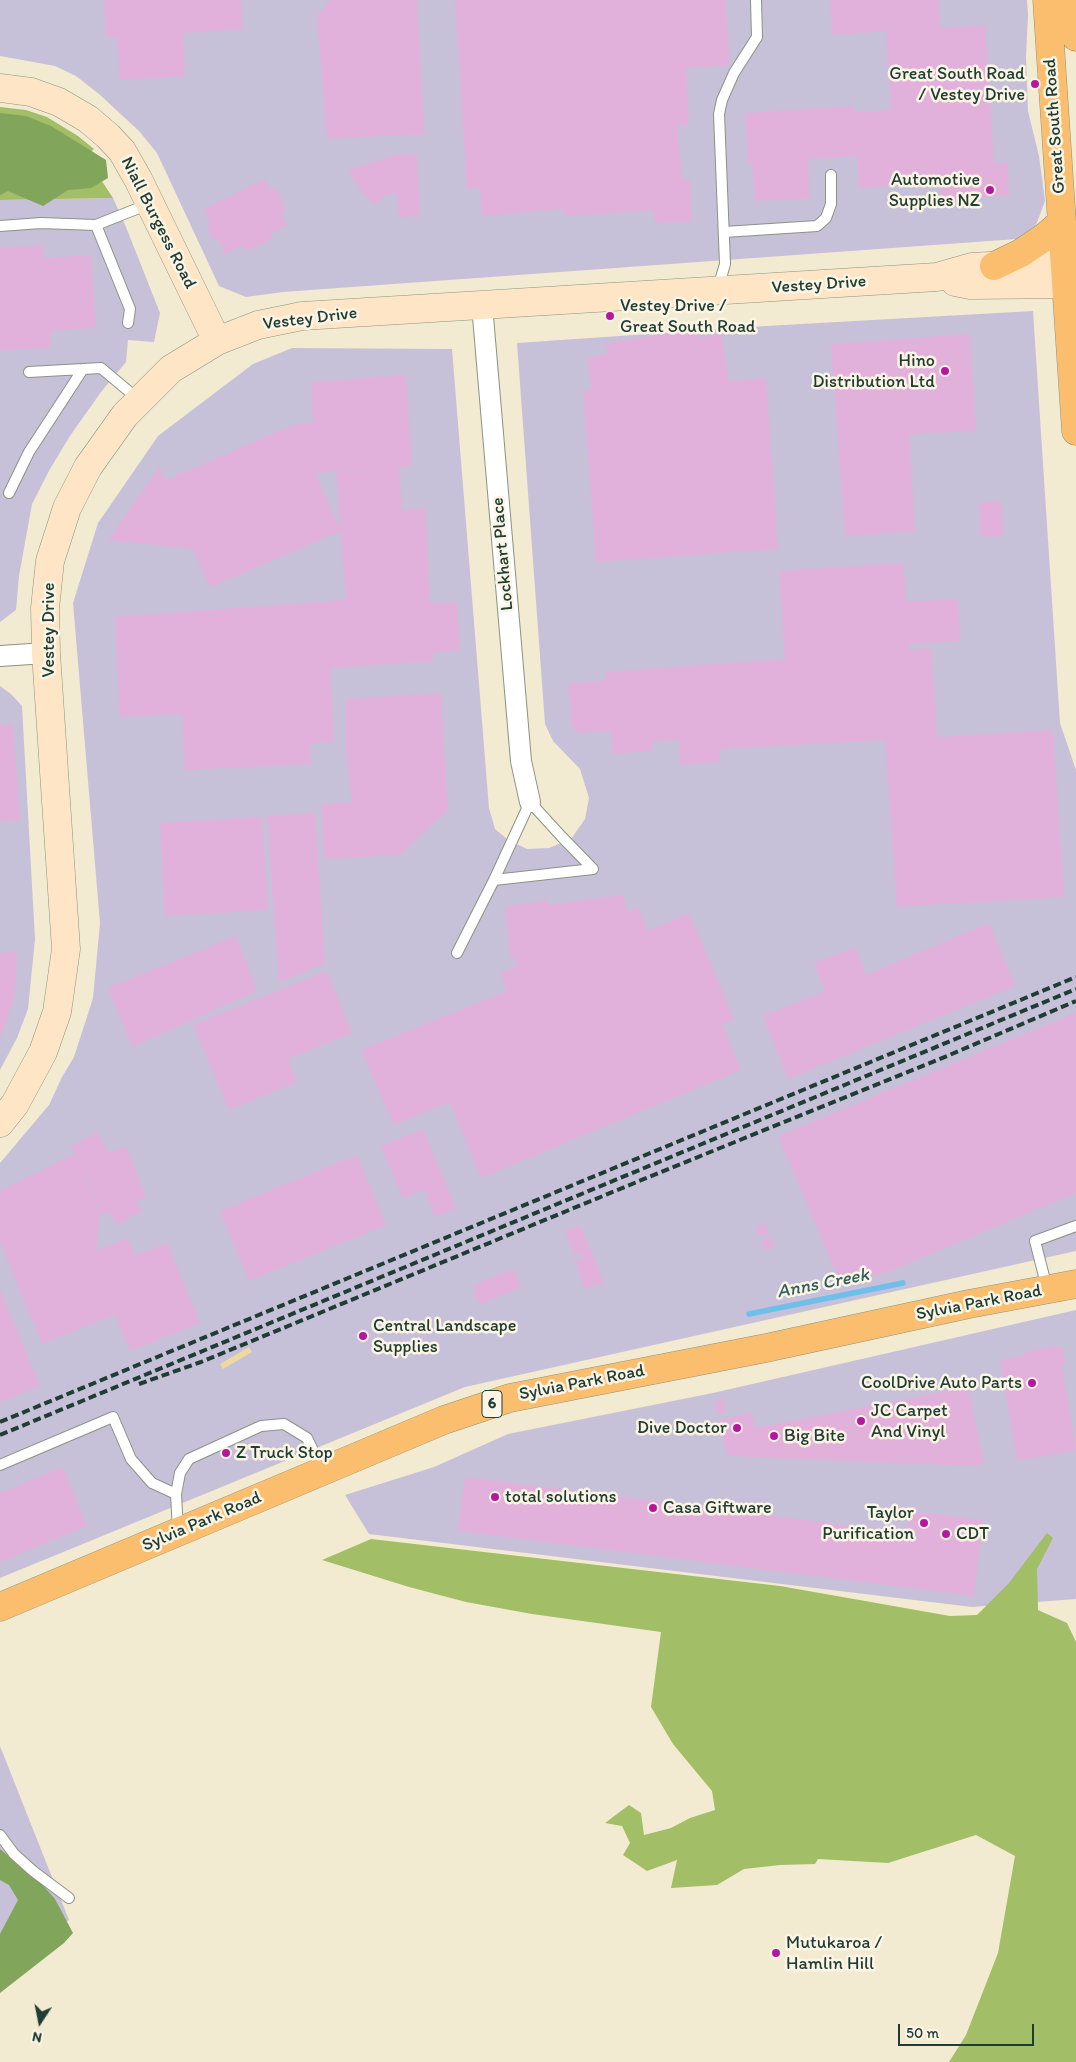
<!DOCTYPE html>
<html>
<head>
<meta charset="utf-8">
<style>
  body { margin:0 }
  #map { position:relative; width:1076px; height:2062px; overflow:hidden; background:#f3ebd1; font-family:Itim,sans-serif }
  canvas { display:block }
  .north { position:absolute; left:15px; top:1997px; width:50px; height:50px; -webkit-text-stroke:4px #fcf5e5; paint-order:stroke; rotate:191deg; font-size:14px; font-weight:700; line-height:20px; text-align:center; color:#1f3d34 }
  .north::after { content:''; display:block; margin:auto; width:18px; height:22px; background:#1f3d34; clip-path:polygon(50% 0,100% 100%,50% 72%,0 100%) }
  .scale { position:absolute; left:898px; top:2024px; width:136px; height:22px; box-sizing:border-box; border:2px solid #1f3d34; border-top:0; padding-left:6px; font-size:15px; line-height:18px; white-space:nowrap; color:#1f3d34; -webkit-text-stroke:4px #fcf5e5; paint-order:stroke }
</style>
</head>
<body>
<div id="map">
<canvas width="1076" height="2062"></canvas>
<div class="north">N</div>
<div class="scale">50 m</div>
</div>
<script>
const c = document.querySelector('canvas').getContext('2d');
c.lineJoin = 'round';
function fillPath(path, color) { c.fillStyle = color; c.fill(path, 'evenodd'); }
const shape = rows => new Path2D(rows.map(r => 'M' + r).join(''));
function stroke(path, color, width, dash) { c.strokeStyle = color; c.lineWidth = width; c.lineCap = dash ? 'butt' : 'round'; c.setLineDash(dash || []); c.stroke(path); }
function write(font, color, halo, rows, align = 'center') {
  c.font = font + ' Itim,sans-serif'; c.lineWidth = 5; c.setLineDash([]); c.textBaseline = 'middle'; c.strokeStyle = halo; c.fillStyle = color; for (const [text, x, y, turn = 0] of rows) {
    c.save(); c.translate(x, y); c.rotate((+turn || 0) * Math.PI / 180); c.textAlign = isNaN(turn) ? turn : align; if (halo) c.strokeText(text, 0, 0); c.fillText(text, 0, 0); c.restore();
  }
}
fillPath(shape([
  [0,0,1027,0,1028,15,1026,57,1028,111,1039,156,1045,201,1036,225,1017,239,283,292,246,297,219,286,157,153,139,131,99,94,76,76,55,66,0,56],
  [113,198,126,227,160,313,154,342,128,340,126,362,101,392,70,436,50,469,32,504,19,576,16,610,0,622,0,200],
  [1033,311,1060,723,1076,770,1076,1251,465,1387,0,1578,0,1163,49,1105,62,1077,74,1057,93,998,100,923,73,603,98,523,158,436,253,364,292,348,452,349,489,808,495,829,508,840,527,849,549,848,571,839,585,819,589,798,580,769,553,741,545,724,517,343,766,326],
  [0,686,11,694,22,706,35,939,28,1009,17,1038,0,1070],
  [1076,1310,1076,1599,972,1607,369,1534,345,1495,434,1467,508,1434,713,1393],
  [0,1746,69,1920,0,1960]
]), '#c7c0d9');
fillPath(shape([
  [0,107,26,110,47,117,78,136,94,149,86,157,113,198,0,200],
  [1047,1533,1053,1538,1037,1569,1038,1610,1067,1623,1076,1642,1076,2062,949,2062,966,2035,998,1953,1015,1856,976,1835,888,1863,818,1859,815,1864,780,1865,744,1869,717,1885,671,1888,677,1860,647,1871,623,1855,630,1843,622,1826,605,1823,629,1805,641,1813,644,1835,671,1828,690,1818,715,1810,712,1791,673,1744,651,1707,661,1632,532,1614,466,1602,409,1587,322,1560,371,1539,780,1586,950,1616,977,1615,1009,1583]
]), '#a2be66');
fillPath(shape([
  [0,113,26,116,51,126,106,160,108,178,91,188,68,190,43,206,8,191,0,195],
  [0,1849,39,1881,55,1899,73,1933,64,1943,0,1993,0,1934,18,1900,9,1885,0,1880]
]), '#81a55b');
fillPath(shape([
  [249,1347,252,1352,223,1369,220,1364]
]), '#eeda9e');
stroke(shape([
  [749,1314,903,1283]
]), '#6ebfe9', 5.5);
fillPath(shape([
  [104,0,241,0,243,29,183,33,185,76,120,80,117,37,106,37],
  [331,0,417,0,424,134,327,139,317,16],
  [455,0,725,0,730,65,686,68,689,124,677,125,682,180,690,179,692,221,655,223,654,210,565,216,564,209,482,216,480,188,467,189],
  [830,0,938,0,940,28,985,25,994,163,1008,163,1009,195,941,200,941,183,859,188,857,156,808,159,810,198,755,201,752,163,748,163,745,113,854,106,854,112,891,110,886,31,832,35],
  [417,154,420,216,399,218,397,194,387,193,374,206,361,191,348,170,395,155],
  [265,179,270,190,276,188,286,211,281,213,287,225,270,233,273,239,246,251,244,245,225,254,220,242,214,240,210,234,208,227,209,220,204,209],
  [43,245,44,258,91,255,96,328,50,331,50,348,0,350,0,248],
  [699,329,699,338,721,333,729,381,766,378,778,549,596,562,583,390,591,390,587,358,608,354,606,343],
  [970,334,976,431,909,434,915,531,845,536,831,344],
  [406,375,412,466,315,473,341,531,210,587,193,549,108,540,159,468,166,480,293,425,313,423,311,382],
  [399,467,402,510,425,508,430,603,457,602,460,651,433,652,433,661,330,668,334,742,310,743,311,764,185,770,182,714,120,717,115,617,346,600,336,472],
  [1001,501,1004,536,981,537,979,502],
  [903,563,906,602,958,599,960,641,908,644,909,650,931,648,937,737,1053,730,1064,897,897,907,885,740,720,749,720,762,680,765,679,740,652,741,652,751,613,754,611,731,579,733,572,727,568,683,606,681,605,672,785,659,779,571],
  [441,693,448,810,400,855,324,859,321,804,352,802,346,750,346,699],
  [13,724,20,820,0,821,0,725],
  [315,813,325,964,279,982,267,816],
  [262,817,268,910,165,916,160,823],
  [624,895,627,911,639,907,648,931,689,913,734,1019,722,1024,741,1070,481,1178,450,1102,394,1125,361,1050,507,991,500,973,517,967,515,958,510,958,505,907,547,900,548,905],
  [989,923,1015,986,788,1079,763,1016,825,991,814,963,855,947,866,975],
  [236,936,257,991,132,1047,108,988],
  [17,952,16,981,13,1001,0,1039,0,953],
  [327,971,352,1033,288,1059,297,1082,229,1110,193,1025],
  [1076,1013,1076,1193,883,1274,840,1281,778,1136],
  [423,1129,456,1209,435,1217,424,1189,403,1198,381,1146],
  [97,1132,109,1153,126,1146,146,1197,136,1201,142,1211,117,1225,109,1211,101,1214,85,1171,83,1169,100,1213,96,1251,128,1238,135,1256,167,1243,200,1323,130,1351,115,1314,42,1344,0,1242,0,1191,75,1154,71,1147],
  [357,1155,386,1225,249,1281,220,1211],
  '756 1230a6 6 0 1 1 12 0a6 6 0 1 1-12 0Z',
  [580,1225,604,1282,585,1289,575,1261,584,1258,582,1253,574,1256,565,1231],
  '762 1244a6 6 0 1 1 12 0a6 6 0 1 1-12 0Z',
  [513,1269,521,1287,479,1305,473,1292,477,1291,474,1285],
  [0,1290,40,1386,0,1402],
  [1054,1346,1061,1347,1063,1350,1066,1363,1062,1364,1076,1450,1017,1461,1000,1360,1023,1356,1023,1352],
  [968,1387,984,1464,973,1466,727,1456,720,1420,752,1413,755,1428],
  [724,1399,726,1412,717,1414,715,1401],
  [63,1467,87,1526,0,1562,0,1493],
  [465,1477,907,1533,910,1511,983,1520,974,1596,458,1531]
]), '#e1b1db');
const lane = shape([
  [96,225,130,309,128,323],
  [0,226,41,223,96,225,149,204],
  [724,232,817,226,826,218,831,204,831,175],
  [718,288,725,264,719,114,722,100,734,73,757,37,756,0],
  [29,372,101,368,138,399],
  [9,493,29,452,83,369],
  [530,802,561,836,593,869,494,880,530,802],
  [457,953,494,880],
  [1047,1288,1035,1241,1076,1226],
  [0,1465,113,1417,131,1459,152,1483,176,1494],
  [178,1531,176,1494,180,1473,189,1459,261,1426,284,1424,307,1438,323,1471],
  [0,1835,14,1854,33,1871,69,1898]
]);
const street = shape([
  [482,305,521,761,530,802],
  [0,656,46,653]
]);
const secondary = shape([
  [0,88,31,92,59,102,88,119,108,136,122,151,138,179,217,341],
  [955,282,970,285,1076,284],
  [0,1123,15,1104,43,1052,57,1012,66,949,46,653,45,608,50,561,67,508,88,467,125,415,171,369,217,341,258,325,302,316,937,277,972,267,1076,261]
]);
const primary = shape([
  [1047,0,1076,431],
  [1071,0,1076,37],
  [994,266,1021,253,1046,236,1062,222],
  [0,1607,444,1420,510,1398,766,1348,969,1304,1076,1284]
]);
stroke(lane, '#899482', 12);
stroke(street, '#899482', 22);
stroke(secondary, '#899482', 29);
stroke(primary, '#899482', 29);
stroke(lane, '#fff', 10);
stroke(street, '#fff', 20);
stroke(secondary, '#fde5c5', 28);
stroke(primary, '#fbbe6e', 28);
stroke(shape([
  [139,1384,201,1362,661,1172,947,1056,1076,1001],
  [0,1422,1076,977],
  [0,1435,1076,989]
]), '#1f3d34', 4, [8, 4]);
for (const [x, y, r, color] of [
  [1035,84,5,"#b5179e"],
  [990,190,5,"#b5179e"],
  [610,316,5,"#b5179e"],
  [945,371,5,"#b5179e"],
  [363,1336,5,"#b5179e"],
  [1032,1383,5,"#b5179e"],
  [861,1421,5,"#b5179e"],
  [737,1428,5,"#b5179e"],
  [774,1436,5,"#b5179e"],
  [226,1453,5,"#b5179e"],
  [495,1497,5,"#b5179e"],
  [653,1508,5,"#b5179e"],
  [924,1523,5,"#b5179e"],
  [946,1534,5,"#b5179e"],
  [776,1953,5,"#b5179e"]
]) { const dot = new Path2D(); dot.arc(x, y, r, 0, 2 * Math.PI); c.fillStyle = color; c.fill(dot); stroke(dot, '#fcf5e5', 2); }
for (const [x, y, w] of [
  [492,1404,20]
]) { const box = new Path2D(); box.roundRect(x - w / 2, y - 13.5, w, 27, 4); c.fillStyle = '#fcf5e5'; c.fill(box); stroke(box, '#1f3d34', 1); }
write('bold 16px', '#1f3d34', null, [
  ["6",492,1404]
]);
write('18px', '#1f3d34', '#fcf5e5', [
  ["Great South Road",1025,74,"right"],
  ["/ Vestey Drive",1025,95,"right"],
  ["Automotive",980,180,"right"],
  ["Supplies NZ",980,201,"right"],
  ["Vestey Drive /",620,306],
  ["Great South Road",620,327],
  ["Hino",935,361,"right"],
  ["Distribution Ltd",935,382,"right"],
  ["Central Landscape",373,1326],
  ["Supplies",373,1347],
  ["CoolDrive Auto Parts",1022,1383,"right"],
  ["JC Carpet",871,1411],
  ["And Vinyl",871,1432],
  ["Dive Doctor",727,1428,"right"],
  ["Big Bite",784,1436],
  ["Z Truck Stop",236,1453],
  ["total solutions",505,1497],
  ["Casa Giftware",663,1508],
  ["Taylor",914,1513,"right"],
  ["Purification",914,1534,"right"],
  ["CDT",956,1534],
  ["Mutukaroa /",786,1943],
  ["Hamlin Hill",786,1964]
], 'left');
write('18px', '#1f3d34', '#fcf5e5', [
  ["Great South Road",1055,126,-94],
  ["Niall Burgess Road",158,223,63],
  ["Vestey Drive",819,285,-4],
  ["Vestey Drive",310,319,-7],
  ["Lockhart Place",503,554,-95],
  ["Vestey Drive",49,630,-90],
  ["Sylvia Park Road",979,1303,-11],
  ["Sylvia Park Road",582,1383,-11],
  ["Sylvia Park Road",202,1522,-23]
]);
write('italic 19px', '#335e61', '#fcf5e5', [
  ["Anns Creek",823,1284,-11]
]);
</script>
</body>
</html>
